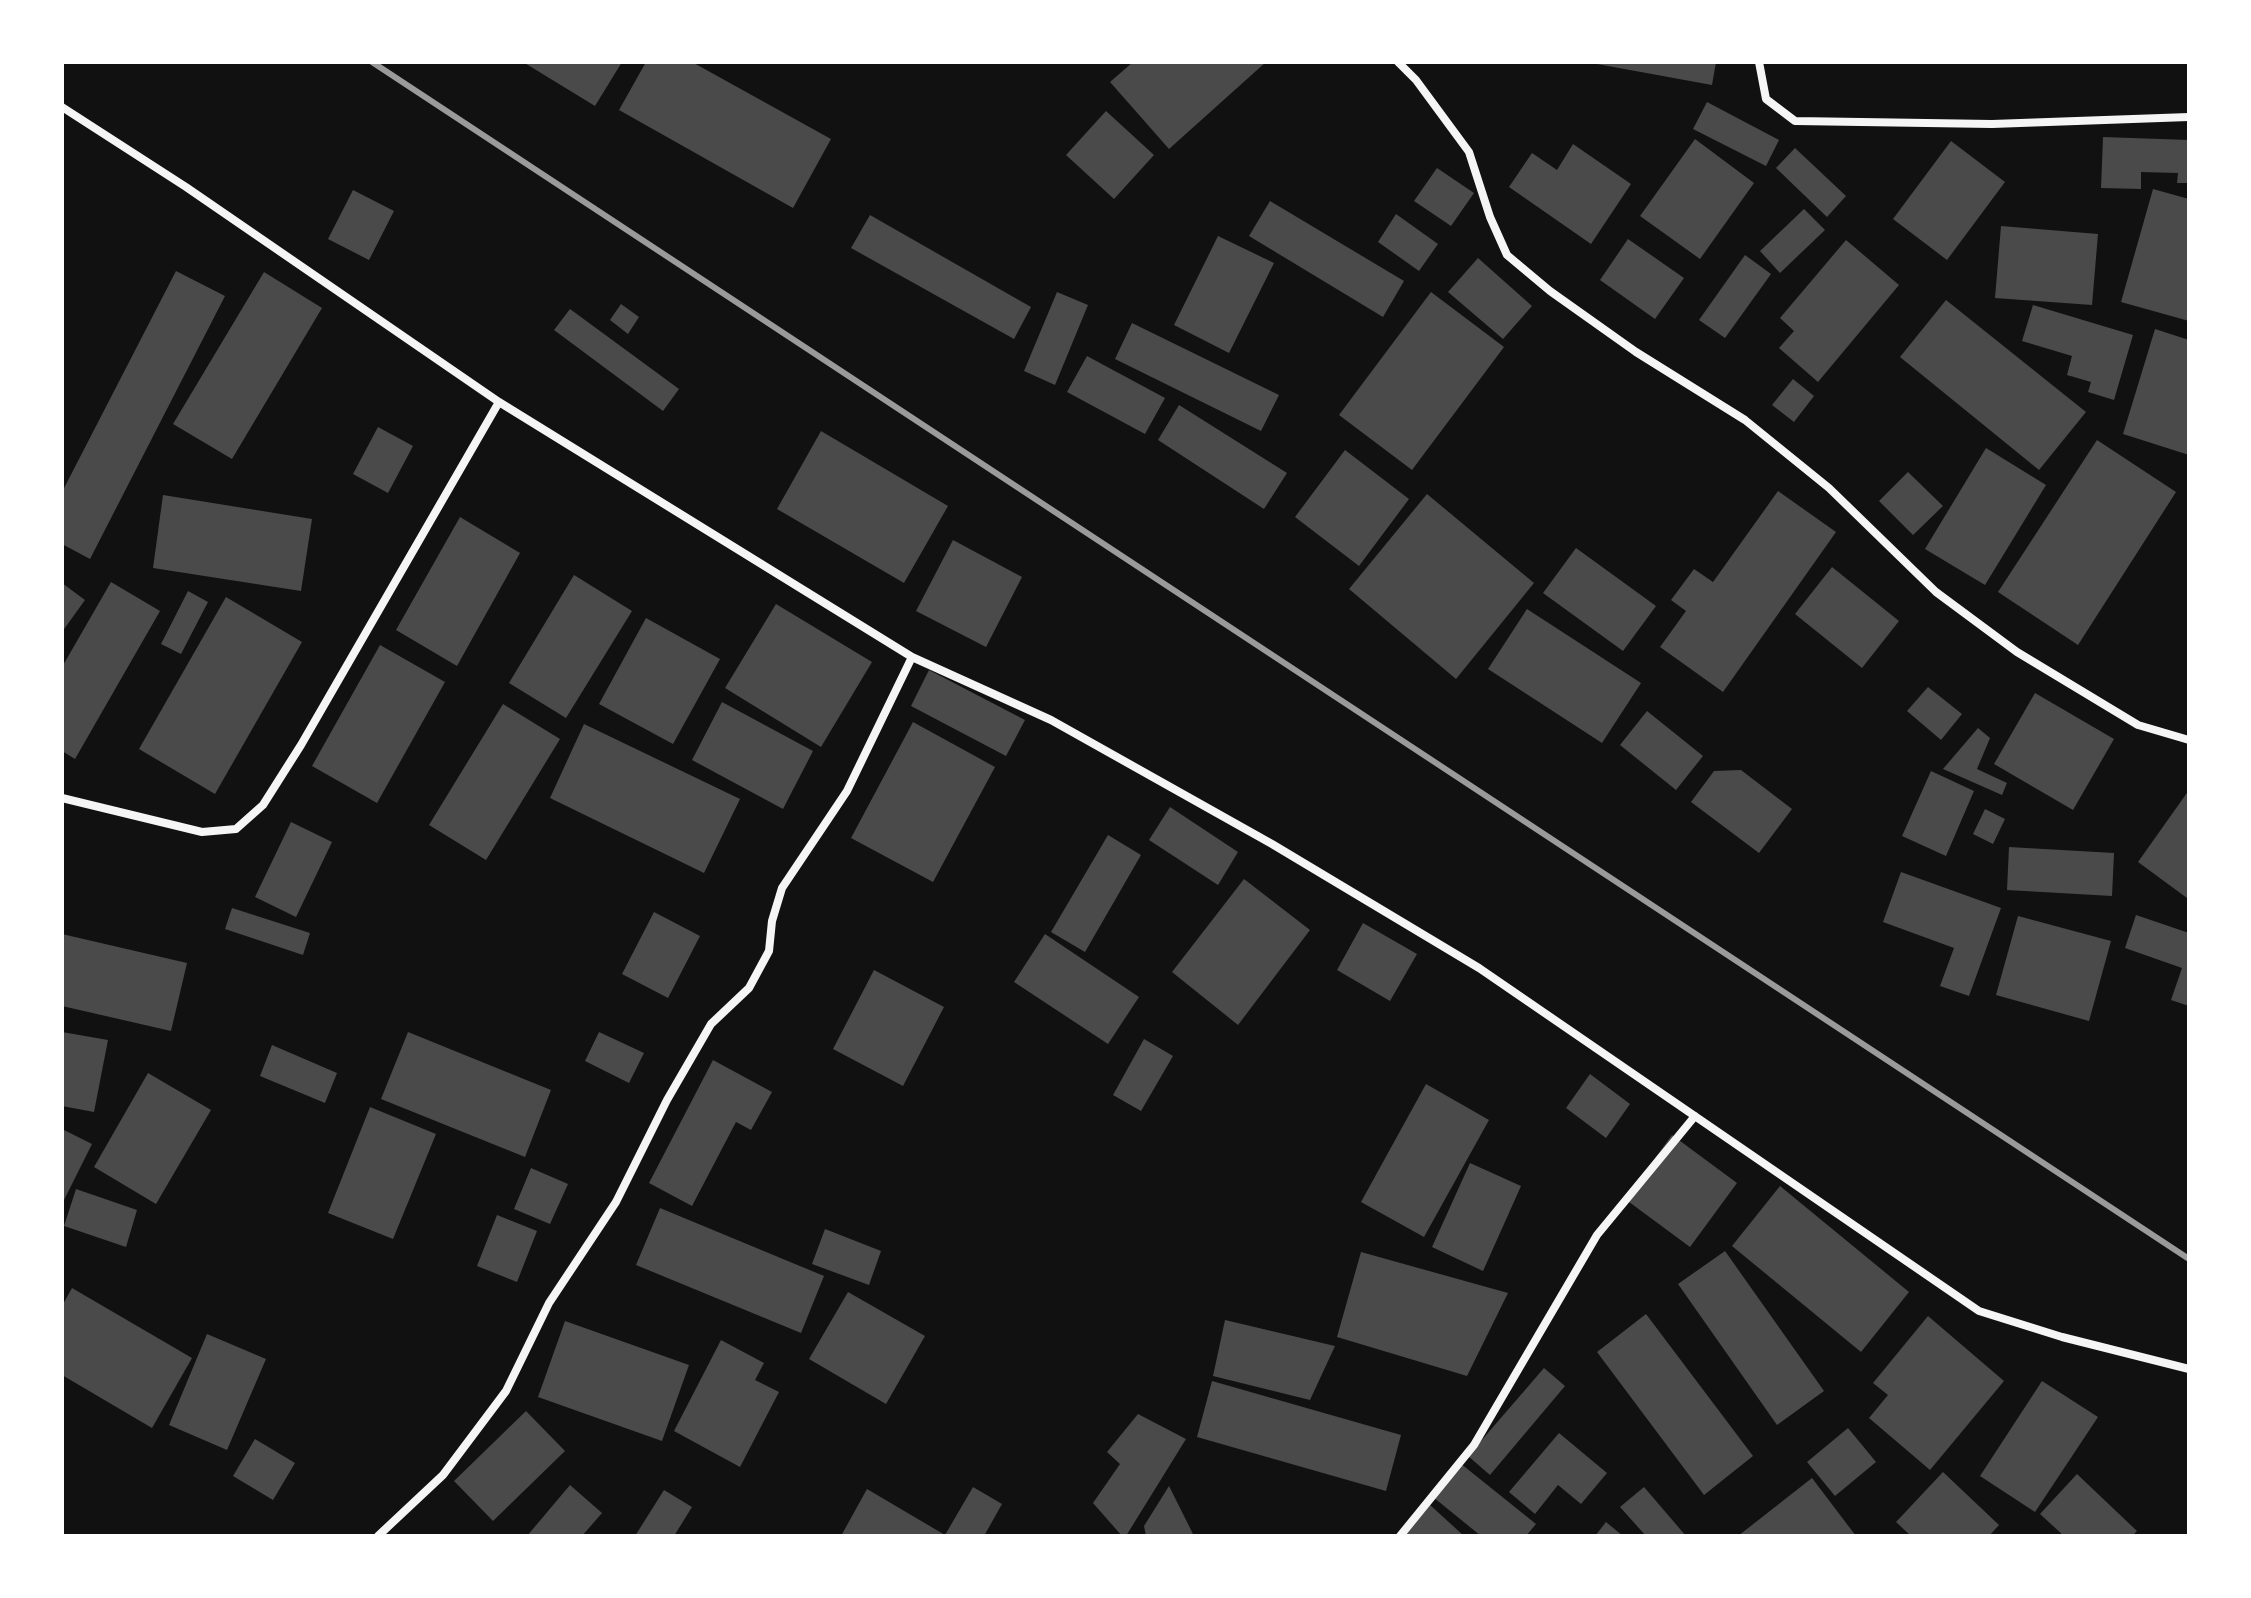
<!DOCTYPE html>
<html>
<head>
<meta charset="utf-8">
<style>
  body { margin:0 }
  #map { position:relative; width:2251px; height:1598px; overflow:hidden; background:#111; font-family:Bitter,serif }
  canvas { display:block }
  .frame { position:absolute; inset:0; border:64px solid #fff; pointer-events:none }
</style>
</head>
<body>
<div id="map">
<canvas width="2251" height="1598"></canvas>
<div class="frame"></div>
</div>
<script>
const c = document.querySelector('canvas').getContext('2d');
c.lineJoin = 'round';
function fillPath(path, color) { c.fillStyle = color; c.fill(path, 'evenodd'); }
const shape = rows => new Path2D(rows.map(r => 'M' + r).join(''));
function stroke(path, color, width, dash) { c.strokeStyle = color; c.lineWidth = width; c.lineCap = dash ? 'butt' : 'round'; c.setLineDash(dash || []); c.stroke(path); }
fillPath(shape([
  [523,62,622,62,595,106],
  [646,62,692,62,831,139,793,208,619,110],
  [1133,62,1266,62,1169,149,1110,82],
  [1586,62,1716,62,1712,85],
  [1707,102,1779,140,1766,166,1693,129],
  [1106,111,1154,155,1114,199,1066,155],
  [2103,137,2189,140,2189,183,2177,183,2178,173,2141,172,2141,189,2101,188],
  [1695,139,1754,183,1700,259,1640,216],
  [1951,141,2005,182,1947,260,1893,219],
  [1573,144,1631,184,1591,244,1509,187,1532,153,1557,170],
  [1795,148,1846,196,1827,217,1776,168],
  [1437,168,1474,193,1451,226,1414,201],
  [2153,189,2189,199,2189,321,2121,302],
  [353,190,394,211,369,260,328,239],
  [1270,201,1404,281,1383,317,1249,236],
  [1804,209,1825,230,1780,273,1760,251],
  [1396,214,1438,244,1419,271,1378,242],
  [870,215,1031,307,1014,339,851,248],
  [2001,226,2098,234,2092,305,1995,298],
  [1218,236,1274,263,1229,353,1174,325],
  [1628,239,1684,278,1655,319,1600,280],
  [1846,240,1899,285,1818,382,1779,348,1794,331,1780,318],
  [1745,255,1771,274,1725,338,1699,320],
  [1478,258,1532,306,1503,339,1448,292],
  [176,271,225,296,90,559,62,544,62,492],
  [264,272,322,308,232,459,173,424],
  [1057,292,1088,305,1055,385,1024,371],
  [1431,292,1504,347,1412,470,1339,415],
  [1946,300,2086,412,2039,470,1900,357],
  [621,304,639,317,628,334,610,320],
  [2033,305,2133,335,2114,400,2088,392,2091,382,2067,375,2072,356,2022,341],
  [570,309,679,389,663,411,554,330],
  [1132,323,1279,395,1261,431,1115,359],
  [2155,329,2189,340,2189,455,2123,434],
  [1087,356,1165,398,1145,434,1067,392],
  [1793,379,1814,396,1794,422,1772,405],
  [1179,405,1287,473,1264,509,1158,440],
  [378,427,413,446,388,493,353,474],
  [821,431,948,506,904,583,777,509],
  [2097,440,2176,492,2078,645,1998,592],
  [1986,448,2046,485,1985,585,1925,549],
  [1345,450,1409,499,1359,566,1295,517],
  [1908,472,1943,506,1913,535,1879,501],
  [1778,491,1836,532,1723,692,1660,647,1686,611,1671,600,1694,569,1713,582],
  [1427,494,1534,583,1456,679,1349,589],
  [163,495,312,519,301,591,153,568],
  [460,517,520,553,457,666,396,630],
  [953,540,1022,577,986,647,916,611],
  [1576,548,1656,606,1623,651,1543,593],
  [1832,567,1899,621,1862,668,1795,614],
  [574,575,632,611,566,718,509,683],
  [111,582,160,611,75,759,62,751,62,667],
  [62,583,85,600,62,632],
  [188,591,208,602,181,654,161,644],
  [226,597,302,642,215,794,139,749],
  [776,604,872,662,821,747,725,688],
  [1527,609,1641,683,1602,743,1488,669],
  [646,618,720,659,673,744,599,704],
  [380,645,445,682,377,803,312,766],
  [929,670,1025,720,1006,756,911,706],
  [1928,687,1962,714,1941,740,1907,711],
  [2035,693,2114,739,2073,810,1994,764],
  [722,702,813,751,783,809,692,760],
  [503,704,560,739,486,860,429,825],
  [1647,711,1703,756,1676,790,1620,745],
  [913,722,995,767,933,882,851,838],
  [584,724,740,799,704,873,550,798],
  [1978,728,1990,738,1977,769,2007,783,2002,795,1943,769],
  [1741,770,1792,809,1759,853,1691,802,1714,771],
  [1931,771,1974,791,1946,856,1902,836],
  [2189,790,2189,895,2187,898,2138,862],
  [1170,807,1238,852,1218,885,1149,840],
  [1985,809,2005,819,1993,844,1973,834],
  [291,822,332,842,296,917,255,897],
  [1108,835,1141,855,1085,952,1051,932],
  [2009,847,2114,853,2112,896,2007,890],
  [1901,872,2001,908,1969,996,1940,986,1954,948,1883,922],
  [1244,879,1310,930,1238,1025,1172,972],
  [232,908,310,933,303,955,225,929],
  [654,912,700,936,668,998,622,974],
  [2136,915,2189,933,2189,1006,2171,1000,2182,968,2125,948],
  [2018,916,2111,941,2089,1021,1996,995],
  [1363,923,1417,954,1390,1001,1337,970],
  [62,934,187,963,171,1031,62,1006],
  [1045,934,1139,997,1108,1044,1014,982],
  [874,970,944,1007,903,1086,833,1049],
  [62,1032,108,1040,94,1112,62,1106],
  [408,1032,551,1090,525,1157,381,1099],
  [599,1032,644,1053,629,1083,585,1061],
  [1144,1039,1173,1056,1141,1111,1113,1095],
  [272,1045,337,1073,325,1103,260,1076],
  [713,1060,772,1092,751,1130,736,1122,692,1206,649,1183],
  [148,1073,211,1110,156,1204,94,1167],
  [1590,1074,1630,1104,1606,1138,1566,1108],
  [1426,1084,1489,1120,1424,1237,1361,1202],
  [370,1107,436,1134,393,1239,328,1213],
  [62,1129,92,1144,62,1204],
  [1672,1135,1737,1183,1690,1247,1625,1199],
  [1470,1163,1521,1186,1483,1271,1432,1247],
  [531,1168,568,1184,550,1224,514,1209],
  [1780,1186,1909,1292,1861,1352,1732,1246],
  [76,1189,137,1210,126,1247,64,1226],
  [660,1208,824,1276,801,1333,636,1265],
  [497,1215,537,1231,517,1282,477,1266],
  [825,1229,881,1251,869,1285,812,1264],
  [1725,1251,1824,1391,1777,1425,1678,1284],
  [1361,1252,1508,1293,1467,1376,1337,1337],
  [72,1288,192,1358,152,1428,62,1375,62,1306],
  [848,1292,925,1336,886,1404,809,1359],
  [1646,1314,1753,1456,1704,1495,1597,1352],
  [1928,1316,2004,1381,1930,1470,1869,1418,1888,1395,1873,1383],
  [1225,1320,1335,1346,1310,1400,1213,1376],
  [565,1321,689,1365,662,1441,538,1397],
  [207,1334,266,1359,227,1450,169,1425],
  [721,1340,764,1363,755,1380,779,1392,740,1467,674,1431],
  [1544,1368,1565,1386,1490,1475,1468,1456],
  [1212,1381,1401,1435,1386,1491,1197,1437],
  [2042,1381,2098,1417,2035,1512,1980,1476],
  [526,1411,565,1451,493,1521,454,1481],
  [1138,1414,1186,1439,1126,1536,1122,1536,1093,1503,1120,1464,1107,1452],
  [1848,1428,1876,1462,1835,1496,1807,1462],
  [1559,1433,1607,1473,1581,1504,1558,1485,1535,1514,1509,1492],
  [255,1439,295,1463,273,1500,233,1476],
  [1460,1463,1536,1524,1526,1536,1481,1536,1433,1497],
  [1943,1472,1999,1525,1989,1536,1911,1536,1896,1522],
  [2077,1474,2137,1531,2132,1536,2064,1536,2040,1514],
  [1812,1478,1856,1536,1738,1536],
  [570,1485,602,1513,582,1536,527,1536],
  [1169,1486,1194,1536,1146,1536,1144,1526],
  [973,1487,1002,1504,984,1536,841,1536,867,1489,945,1535],
  [1644,1487,1686,1536,1646,1536,1620,1507],
  [664,1490,692,1507,674,1536,635,1536],
  [1429,1504,1464,1536,1400,1536],
  [1606,1522,1623,1536,1595,1536]
]), '#4a4a4a');
stroke(shape([
  [1398,62,1416,80,1469,152,1490,217,1507,255,1550,291,1636,352,1745,420,1829,488,1936,592,2017,652,2138,725,2189,740],
  [1759,62,1766,99,1795,121,1992,124,2189,117],
  [62,107,186,187,499,402,912,657,1051,720,1272,844,1479,968,1979,1311,2062,1337,2189,1369],
  [62,798,202,832,236,829,263,805,301,745,499,402],
  [378,1536,443,1475,506,1391,549,1303,616,1202,667,1100,711,1024,749,988,769,951,772,921,782,888,847,791,912,657],
  [1400,1536,1474,1445,1597,1235,1695,1116]
]), '#f5f5f5', 8);
stroke(shape([
  [372,62,2189,1259]
]), '#9a9a9a', 6);
</script>
</body>
</html>
